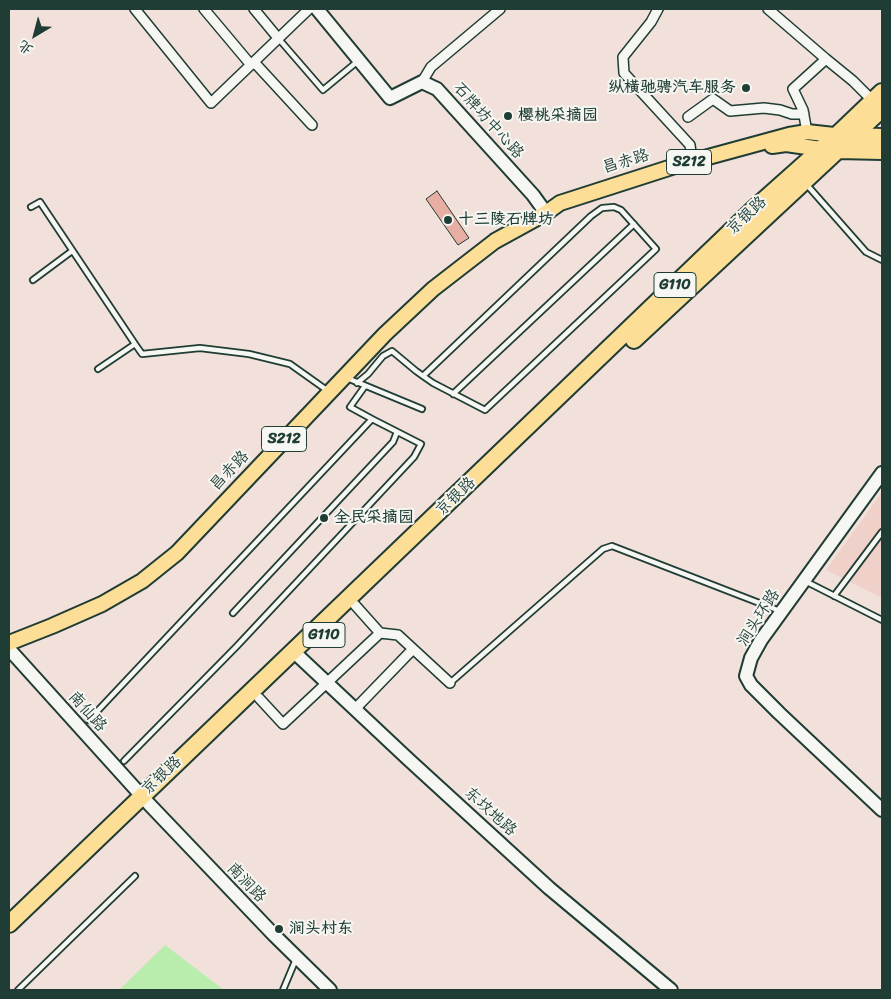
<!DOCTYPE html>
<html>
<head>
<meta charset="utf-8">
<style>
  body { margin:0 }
  #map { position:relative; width:891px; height:999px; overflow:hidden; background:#f2e0db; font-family:Sriracha,"LXGW WenKai TC",sans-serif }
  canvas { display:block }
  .frame { position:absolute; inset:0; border:10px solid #1f3d34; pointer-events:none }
  .north { position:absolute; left:10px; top:10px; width:50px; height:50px; -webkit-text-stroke:4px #f6f6f2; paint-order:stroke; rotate:217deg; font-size:14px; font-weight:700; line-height:20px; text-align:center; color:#1f3d34 }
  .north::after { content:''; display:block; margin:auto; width:18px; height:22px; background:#1f3d34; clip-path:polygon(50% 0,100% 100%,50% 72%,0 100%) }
</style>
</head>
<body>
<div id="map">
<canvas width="891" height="999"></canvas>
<div class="frame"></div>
<div class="north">北</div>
</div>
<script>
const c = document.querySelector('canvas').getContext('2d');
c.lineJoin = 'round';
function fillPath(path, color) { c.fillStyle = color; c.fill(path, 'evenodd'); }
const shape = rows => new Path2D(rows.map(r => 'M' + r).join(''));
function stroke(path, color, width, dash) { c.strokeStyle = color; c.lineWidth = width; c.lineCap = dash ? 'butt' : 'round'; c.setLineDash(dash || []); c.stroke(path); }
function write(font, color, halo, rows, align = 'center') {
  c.font = font + ' Sriracha,"LXGW WenKai TC",sans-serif'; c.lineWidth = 4; c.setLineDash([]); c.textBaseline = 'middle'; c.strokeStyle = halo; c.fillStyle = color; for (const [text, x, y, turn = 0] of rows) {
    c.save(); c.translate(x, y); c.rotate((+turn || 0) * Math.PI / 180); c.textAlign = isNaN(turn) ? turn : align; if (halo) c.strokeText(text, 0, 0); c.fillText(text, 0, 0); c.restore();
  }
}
fillPath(shape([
  [882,492,882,598,826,570]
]), '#efd1ca');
fillPath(shape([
  [165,945,224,990,119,990]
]), '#b9edad');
const building = shape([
  [437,191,469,238,458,245,426,199,437,191]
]);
fillPath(building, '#e8aea4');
stroke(building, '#1f3d34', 1);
const lane = shape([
  [278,38,323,90,358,61],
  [807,185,866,252,882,260],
  [31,207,40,202,135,344],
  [33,280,72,251],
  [98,369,135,344,142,354,200,348,249,354,290,364,328,391],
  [347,378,422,409],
  [357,383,368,374,383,356,392,351,416,371,423,376,433,383,485,410,656,249,621,210,614,207,602,208,591,216,423,376],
  [365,386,350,407,372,419],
  [453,394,634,224],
  [805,581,882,620],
  [834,596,882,532],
  [233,613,393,442,397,432],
  [450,683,603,549,612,546,780,611],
  [89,720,372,419,421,444,414,457,237,646,124,761],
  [18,990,135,876],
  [283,990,296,959]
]);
const street = shape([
  [135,9,211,103,309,9],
  [204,9,251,65],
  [254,9,278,38],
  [658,9,651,22,623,57,624,73,690,145,692,161],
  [768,9,826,59],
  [254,62,312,125],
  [422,82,431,67,500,9],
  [688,117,713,99,730,111,764,108,780,110,792,114,804,114],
  [807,132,803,110,793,89,826,59,853,81,873,101],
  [380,633,398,635,450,683],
  [259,698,283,724,380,633,355,605],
  [355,709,413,649]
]);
const secondary = shape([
  [317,9,390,98,422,82,437,89,533,195,546,213],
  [882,473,761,640,751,658,746,676,751,685,779,713,882,810],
  [9,649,149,804,274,935,330,990],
  [293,651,408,759,549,888,671,990]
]);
const primary = shape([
  [772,146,786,144,828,150],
  [9,643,52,626,102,604,142,581,177,553,385,334,433,289,495,241,546,213,560,203,675,166,789,135,807,132,843,136]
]);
const highway = shape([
  [854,136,882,137],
  [838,150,882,151],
  [634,340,882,109],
  [9,924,755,208,837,135,882,92]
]);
stroke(lane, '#1f3d34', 8);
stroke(street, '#1f3d34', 12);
stroke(secondary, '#1f3d34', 16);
stroke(primary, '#1f3d34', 18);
stroke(highway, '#1f3d34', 20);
stroke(lane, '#f6f6f2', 4.5);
stroke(street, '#f6f6f2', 9);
stroke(secondary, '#f6f6f2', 12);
stroke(primary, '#fcde96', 14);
stroke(highway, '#fcde96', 16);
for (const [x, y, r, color] of [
  [746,88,5,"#1f3d34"],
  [508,116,5,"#1f3d34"],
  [448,220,5,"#1f3d34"],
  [324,518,5,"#1f3d34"],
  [279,929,5,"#1f3d34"]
]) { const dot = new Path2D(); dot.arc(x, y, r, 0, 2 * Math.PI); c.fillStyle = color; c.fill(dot); stroke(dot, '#f6f6f2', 2); }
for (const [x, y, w] of [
  [689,162,45],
  [675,285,42],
  [284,439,45],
  [324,635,42]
]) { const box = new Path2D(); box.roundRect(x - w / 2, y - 12.5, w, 25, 4); c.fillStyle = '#f6f6f2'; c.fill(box); stroke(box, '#1f3d34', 1); }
write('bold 15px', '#1f3d34', null, [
  ["S212",689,162],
  ["G110",675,285],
  ["S212",284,439],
  ["G110",324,635]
]);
write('bold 16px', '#1f3d34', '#f6f6f2', [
  ["纵横驰骋汽车服务",736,88,"right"],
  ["樱桃采摘园",518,116],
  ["十三陵石牌坊",458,220],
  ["全民采摘园",334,518],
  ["涧头村东",289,929]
], 'left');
write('16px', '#1f3d34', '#f6f6f2', [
  ["石牌坊中心路",488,121,48],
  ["昌赤路",626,162,-17],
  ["京银路",747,216,-43],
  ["昌赤路",230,471,-47],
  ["京银路",456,497,-44],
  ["涧头环路",759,618,-57],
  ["南仙路",87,712,48],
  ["京银路",162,776,-44],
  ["东坟地路",490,812,42],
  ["南涧路",246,883,46]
]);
</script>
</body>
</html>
